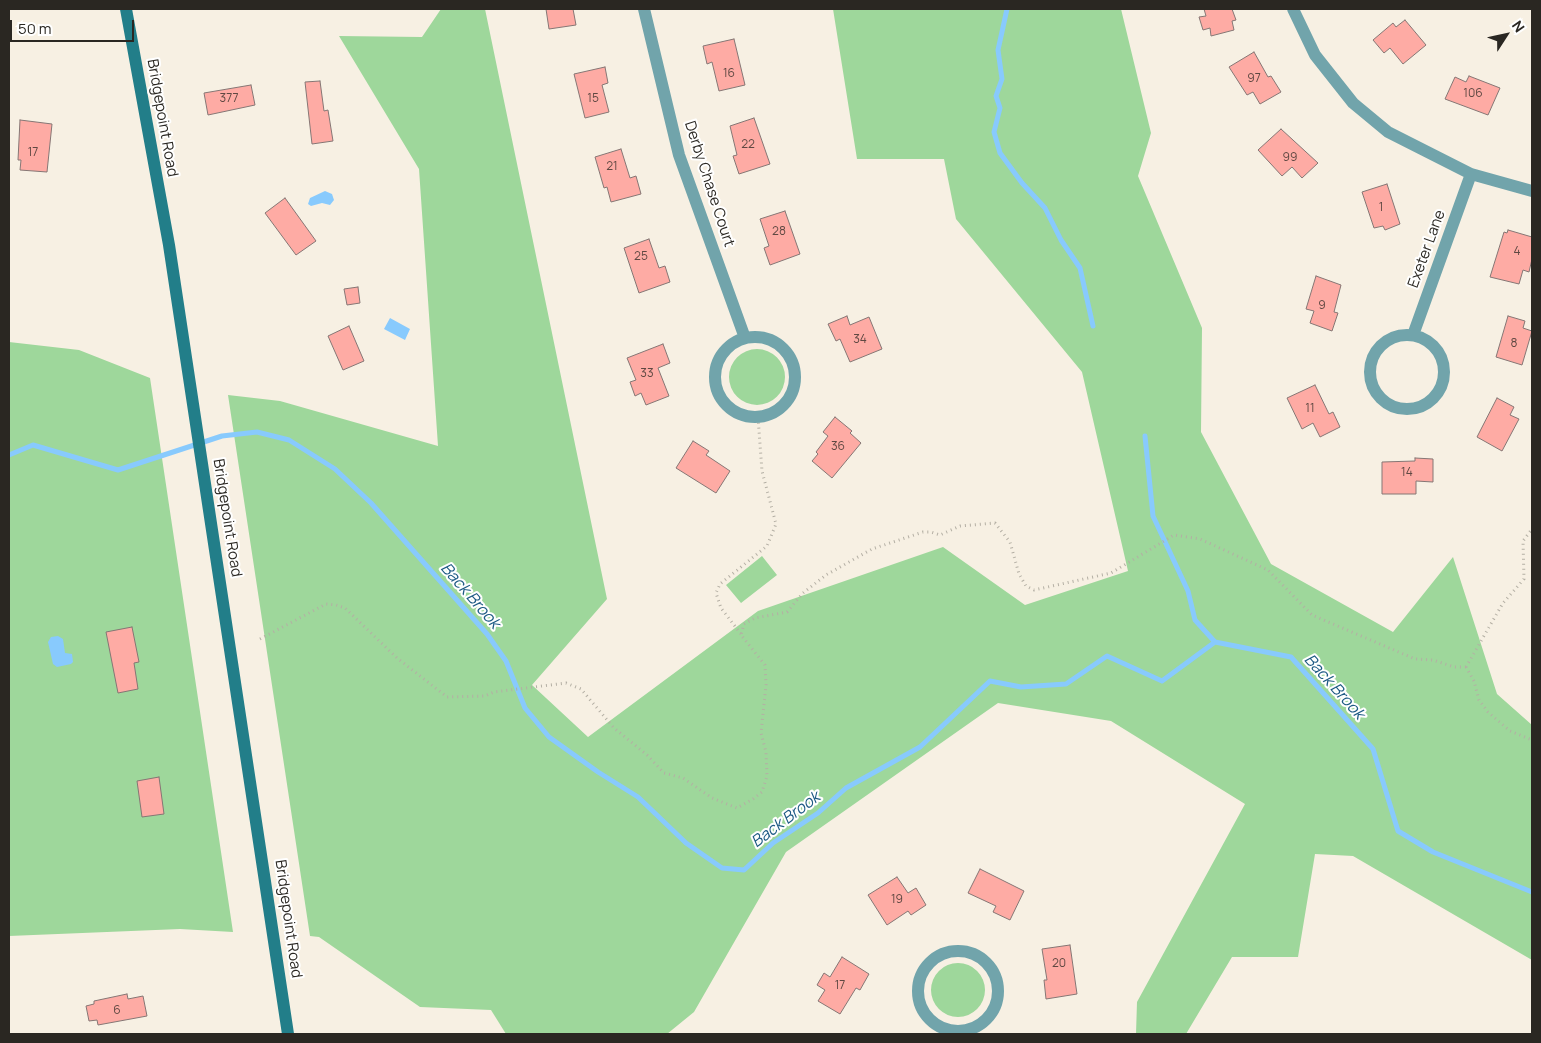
<!DOCTYPE html>
<html>
<head>
<meta charset="utf-8">
<style>
  body { margin:0 }
  #map { position:relative; width:1541px; height:1043px; overflow:hidden; background:#f7f0e3; font-family:Manrope,sans-serif }
  canvas { display:block }
  .frame { position:absolute; inset:0; border:10px solid #2a2722; pointer-events:none }
  .north { position:absolute; left:1481px; top:10px; width:50px; height:50px; -webkit-text-stroke:4px #fff; paint-order:stroke; rotate:55deg; font-size:14px; font-weight:700; line-height:20px; text-align:center; color:#2a2722 }
  .north::after { content:''; display:block; margin:auto; width:18px; height:22px; background:#2a2722; clip-path:polygon(50% 0,100% 100%,50% 72%,0 100%) }
  .scale { position:absolute; left:10px; top:20px; width:124px; height:22px; box-sizing:border-box; border:2px solid #2a2722; border-top:0; padding-left:6px; font-size:15px; line-height:18px; white-space:nowrap; color:#2a2722; -webkit-text-stroke:4px #fff; paint-order:stroke }
</style>
</head>
<body>
<div id="map">
<canvas width="1541" height="1043"></canvas>
<div class="frame"></div>
<div class="north">N</div>
<div class="scale">50 m</div>
</div>
<script>
const c = document.querySelector('canvas').getContext('2d');
c.lineJoin = 'round';
function fillPath(path, color) { c.fillStyle = color; c.fill(path, 'evenodd'); }
const shape = rows => new Path2D(rows.map(r => 'M' + r).join(''));
function stroke(path, color, width, dash) { c.strokeStyle = color; c.lineWidth = width; c.lineCap = dash ? 'butt' : 'round'; c.setLineDash(dash || []); c.stroke(path); }
function write(font, color, halo, rows, align = 'center') {
  c.font = font + ' Manrope,sans-serif'; c.lineWidth = 4; c.setLineDash([]); c.textBaseline = 'middle'; c.strokeStyle = halo; c.fillStyle = color; for (const [text, x, y, turn = 0] of rows) {
    c.save(); c.translate(x, y); c.rotate((+turn || 0) * Math.PI / 180); c.textAlign = isNaN(turn) ? turn : align; if (halo) c.strokeText(text, 0, 0); c.fillText(text, 0, 0); c.restore();
  }
}
fillPath(shape([
  [441,9,485,9,607,599,532,685,588,737,758,611,943,547,1025,605,1128,571,1082,372,956,219,944,159,857,159,833,9,1121,9,1151,133,1138,176,1202,328,1201,432,1271,564,1393,632,1453,557,1497,694,1532,725,1532,960,1353,856,1315,854,1298,957,1232,957,1186,1034,1136,1034,1137,1002,1245,804,1111,721,998,703,786,852,694,1012,667,1034,506,1034,491,1010,420,1007,319,937,310,936,228,395,280,401,438,446,419,169,339,36,422,37],
  [9,342,79,350,150,378,233,932,180,929,9,936],
  '729 377a28 28 0 1 1 56 0a28 28 0 1 1-56 0Z',
  [762,556,777,575,741,603,726,585],
  '931 990a27 27 0 1 1 54 0a27 27 0 1 1-54 0Z'
]), '#9ed79b');
fillPath(shape([
  [325,191,332,194,334,200,330,205,322,203,311,206,308,204,310,198],
  [390,318,410,329,405,340,384,329],
  [58,636,63,639,65,653,72,654,73,662,71,664,57,667,53,664,48,642,51,637]
]), '#88cafd');
stroke(shape([
  [1007,9,998,50,1002,79,996,96,1000,108,994,132,1000,153,1022,183,1045,208,1061,240,1080,268,1093,326],
  [1145,436,1153,516,1188,591,1195,620,1215,642],
  [9,455,33,445,118,470,222,436,257,432,289,440,335,469,371,503,487,634,506,661,525,708,549,737,598,772,638,797,686,843,722,868,744,870,773,843,818,813,846,788,920,747,990,681,1021,687,1066,684,1107,656,1162,681,1215,642,1291,657,1373,749,1398,831,1433,852,1532,892]
]), '#88cafd', 5);
const building = shape([
  [546,9,573,9,576,25,549,29,546,9],
  [1204,9,1232,9,1236,20,1232,21,1234,30,1211,36,1210,28,1203,30,1199,17,1206,16,1204,9],
  [1405,20,1426,45,1403,64,1390,48,1384,53,1373,40,1393,23,1396,27,1405,20],
  [734,39,745,85,719,91,712,62,707,64,703,46,734,39],
  [1254,52,1268,77,1271,76,1281,92,1260,104,1253,92,1247,95,1229,67,1254,52],
  [605,67,608,83,602,85,609,112,585,118,574,74,605,67],
  [1469,76,1500,88,1488,115,1445,99,1455,77,1466,82,1469,76],
  [320,81,324,111,328,110,333,141,312,144,305,82,320,81],
  [251,85,255,105,208,115,204,93,251,85],
  [754,118,770,164,739,174,733,156,737,155,730,126,754,118],
  [20,120,52,124,47,172,20,170,21,160,18,160,20,120],
  [1281,129,1318,163,1302,178,1292,167,1282,176,1258,150,1281,129],
  [621,149,630,178,636,176,641,194,611,202,607,187,604,188,595,157,621,149],
  [1387,184,1400,224,1385,230,1383,226,1374,228,1362,192,1387,184],
  [285,198,316,241,296,255,265,213,285,198],
  [785,211,800,254,770,265,764,248,769,246,760,219,785,211],
  [1508,230,1532,237,1532,259,1529,272,1523,270,1519,284,1490,277,1504,232,1507,233,1508,230],
  [649,239,659,268,665,266,670,282,639,293,624,248,649,239],
  [1316,276,1341,285,1334,312,1338,313,1332,331,1310,323,1314,311,1306,309,1316,276],
  [358,287,360,303,347,305,344,289,358,287],
  [847,316,850,325,869,317,882,349,850,362,840,339,836,341,828,324,847,316],
  [1508,316,1525,321,1523,328,1532,331,1522,365,1496,357,1508,316],
  [349,326,364,361,343,370,328,336,349,326],
  [663,344,670,363,658,368,669,396,646,405,641,393,635,396,630,382,636,380,627,358,663,344],
  [1315,385,1329,414,1333,412,1340,427,1320,437,1313,423,1302,429,1287,398,1315,385],
  [1497,398,1514,407,1510,415,1519,419,1502,451,1477,437,1497,398],
  [835,417,852,431,850,433,861,443,832,478,812,461,818,454,816,452,828,436,823,432,835,417],
  [693,441,709,451,706,455,730,471,716,493,676,468,693,441],
  [1415,458,1433,459,1433,482,1416,481,1416,494,1382,494,1382,462,1415,461,1415,458],
  [132,627,139,662,134,663,138,689,118,693,106,632,132,627],
  [159,777,164,814,142,817,137,781,159,777],
  [980,869,1024,891,1010,920,993,912,996,906,968,893,980,869],
  [897,877,908,893,916,888,926,905,911,915,908,911,887,925,868,895,897,877],
  [1070,945,1077,994,1046,999,1044,980,1047,980,1042,949,1070,945],
  [842,957,869,974,860,990,856,988,840,1014,818,1001,825,990,817,985,824,973,830,977,842,957],
  [127,994,128,999,143,996,147,1016,98,1025,97,1020,89,1021,86,1006,94,1004,94,1001,127,994]
]);
fillPath(building, '#feaba4');
stroke(building, '#857674', 1);
stroke(shape([
  [741,634,721,608,716,593,720,584,767,546,776,524,762,471,758,417],
  [260,639,326,604,336,605,345,608,397,658,447,697,485,696,494,692,566,683,581,689,614,728,647,755,664,773,683,778,712,798,737,808,753,799,762,792,767,776,766,752,761,733,766,685,765,665,741,635,744,624,755,618,787,612,803,593,826,575,872,549,923,532,931,532,940,535,960,526,995,523,1010,542,1019,574,1026,586,1034,590,1111,573,1174,535,1200,539,1268,570,1312,615,1415,659,1433,660,1454,667,1466,667],
  [1466,667,1503,603,1524,579,1523,541,1532,529],
  [1466,667,1474,681,1479,700,1488,712,1510,731,1532,740]
]), '#b4afa4', 3, [1, 4]);
stroke(shape([
  [644,9,679,155,745,338],
  [1293,9,1315,55,1353,103,1388,132,1471,174,1532,191],
  [1413,335,1471,174],
  '1370 372a37 37 0 1 1 74 0a37 37 0 1 1-74 0Z',
  '715 377a40 40 0 1 1 80 0a40 40 0 1 1-80 0Z',
  '918 991a40 40 0 1 1 80 0a40 40 0 1 1-80 0Z'
]), '#71a4ab', 12);
stroke(shape([
  [126,9,169,245,288,1034]
]), '#227e89', 12);
write('12px', '#5f4842', null, [
  ["16",729,74],
  ["97",1254,79],
  ["106",1473,94],
  ["377",229,99],
  ["15",593,99],
  ["22",748,145],
  ["17",33,153],
  ["99",1290,158],
  ["21",612,167],
  ["1",1381,208],
  ["28",779,232],
  ["4",1517,252],
  ["25",641,257],
  ["9",1322,306],
  ["34",860,340],
  ["8",1514,344],
  ["33",647,374],
  ["11",1310,409],
  ["36",838,447],
  ["14",1407,473],
  ["19",897,900],
  ["20",1059,964],
  ["17",840,986],
  ["6",117,1011]
]);
write('15px', '#2a2722', '#fff', [
  ["Bridgepoint Road",162,118,80],
  ["Derby Chase Court",709,184,72],
  ["Exeter Lane",1427,249,-70],
  ["Bridgepoint Road",227,518,81],
  ["Bridgepoint Road",288,919,82]
]);
write('italic 16px', '#1d5a84', '#fff', [
  ["Back Brook",470,596,49],
  ["Back Brook",1334,687,48],
  ["Back Brook",786,820,-37]
]);
</script>
</body>
</html>
